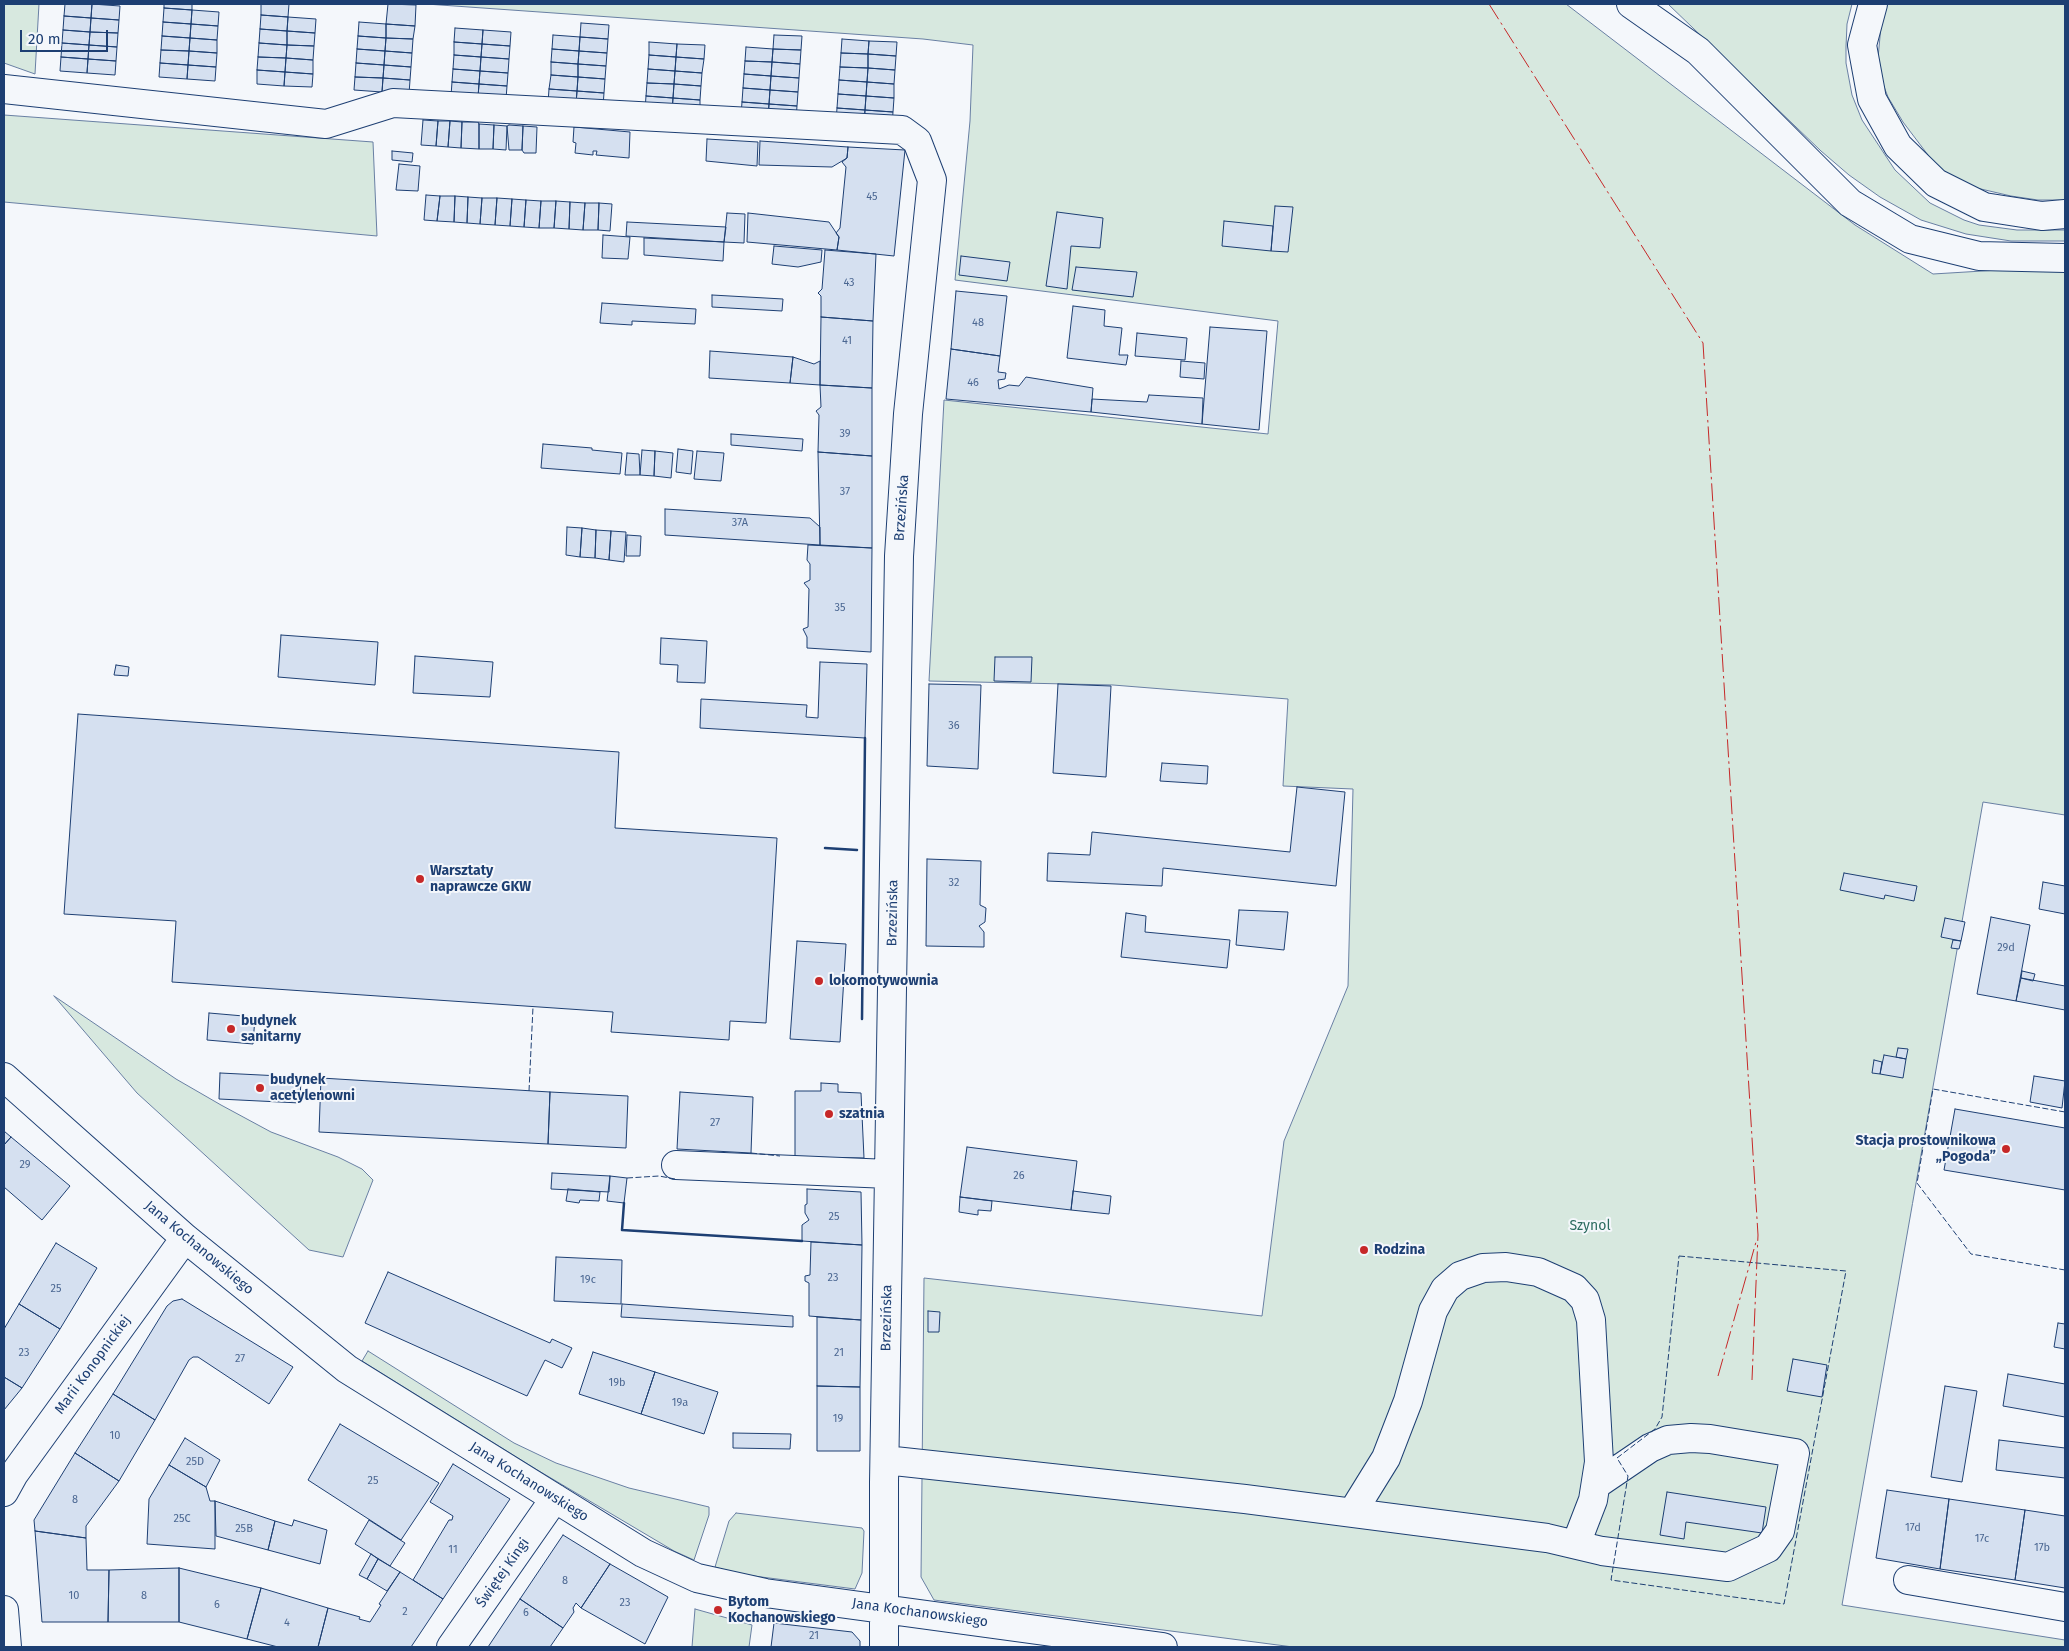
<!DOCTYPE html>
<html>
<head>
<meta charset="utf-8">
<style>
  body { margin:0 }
  #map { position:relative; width:2069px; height:1651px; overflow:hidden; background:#f4f7fb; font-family:"Fira Sans",sans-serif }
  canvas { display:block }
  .frame { position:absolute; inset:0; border:5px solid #1d3f73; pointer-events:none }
  .scale { position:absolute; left:20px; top:30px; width:88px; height:22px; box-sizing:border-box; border:2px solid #1d3f73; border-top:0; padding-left:6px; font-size:15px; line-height:18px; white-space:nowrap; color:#1d3f73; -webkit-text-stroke:4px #f4f7fb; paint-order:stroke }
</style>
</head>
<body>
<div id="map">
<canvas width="2069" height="1651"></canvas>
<div class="frame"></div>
<div class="scale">20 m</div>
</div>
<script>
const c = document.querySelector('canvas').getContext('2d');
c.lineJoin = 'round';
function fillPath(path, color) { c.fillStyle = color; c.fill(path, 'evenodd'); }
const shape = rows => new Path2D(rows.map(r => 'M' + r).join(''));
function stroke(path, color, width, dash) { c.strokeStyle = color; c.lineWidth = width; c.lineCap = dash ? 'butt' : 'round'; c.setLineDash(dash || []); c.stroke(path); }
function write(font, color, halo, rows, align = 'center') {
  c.font = font + ' "Fira Sans",sans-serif'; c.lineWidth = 4; c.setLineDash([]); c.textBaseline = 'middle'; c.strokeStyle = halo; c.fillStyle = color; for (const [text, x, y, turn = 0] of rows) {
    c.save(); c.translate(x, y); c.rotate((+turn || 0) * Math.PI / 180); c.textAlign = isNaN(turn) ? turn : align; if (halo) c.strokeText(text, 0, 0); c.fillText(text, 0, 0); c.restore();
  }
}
const green = shape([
  [4,4,39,4,35,74,4,63,4,4],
  [426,4,1566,4,1855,225,1933,274,2065,266,2065,815,1983,802,1842,1605,2065,1640,2065,1647,1293,1647,934,1600,921,1577,924,1278,1262,1316,1284,1141,1348,986,1353,789,1283,786,1288,699,1113,685,929,681,944,400,1268,434,1278,321,955,280,970,121,973,45,923,39,426,4],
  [1668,4,1852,4,1847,24,1846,47,1846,63,1852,95,1862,120,1895,170,1930,203,1964,220,1979,225,2017,230,2065,230,2065,241,2011,241,1966,234,1921,220,1880,197,1849,175,1821,151,1668,4],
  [1886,4,2065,4,2065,200,2038,200,2011,196,1968,186,1944,171,1928,155,1903,122,1888,97,1883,84,1878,58,1881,26,1886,4],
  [4,115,373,142,377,236,4,202,4,115],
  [54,996,176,1079,221,1105,271,1132,338,1157,362,1169,373,1180,343,1257,309,1250,137,1093,54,996],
  [368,1351,514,1443,556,1463,629,1488,709,1507,709,1515,694,1560,674,1551,539,1471,362,1361,368,1351],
  [736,1513,862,1528,864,1531,862,1573,855,1589,738,1574,715,1567,729,1521,736,1513],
  [695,1609,752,1625,749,1647,692,1647,695,1609]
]);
fillPath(green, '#d7e8df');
stroke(green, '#687fa3', 1);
const building = shape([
  [65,4,92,4,91,18,64,16,65,4],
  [92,4,120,6,119,20,91,18,92,4],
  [164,4,192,4,192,10,164,8,164,4],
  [261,4,289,4,288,17,261,15,261,4],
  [388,4,416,5,415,26,386,24,388,4],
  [164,8,192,10,191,24,163,22,164,8],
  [192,10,219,12,218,26,191,24,192,10],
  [261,15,288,17,287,31,260,29,261,15],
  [64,16,91,18,90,32,63,30,64,16],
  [288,17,316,19,315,33,287,31,288,17],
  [91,18,119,20,118,33,90,32,91,18],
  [163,22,191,24,190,38,162,36,163,22],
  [359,22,386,24,386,38,358,36,359,22],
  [581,23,609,25,608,39,580,37,581,23],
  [191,24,218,26,217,40,190,38,191,24],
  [386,24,415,26,413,39,386,38,386,24],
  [455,28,483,30,482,44,454,42,455,28],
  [260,29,287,31,287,45,259,43,260,29],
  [63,30,90,32,89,45,62,43,63,30],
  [483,30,511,32,510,46,482,44,483,30],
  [287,31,315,33,314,46,287,45,287,31],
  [90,32,118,33,117,47,89,45,90,32],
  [553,35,580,37,579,51,552,49,553,35],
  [774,35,802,36,801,50,773,49,774,35],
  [162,36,190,38,189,51,161,50,162,36],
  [358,36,386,38,385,51,357,49,358,36],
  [580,37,608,39,607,53,579,51,580,37],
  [190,38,217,40,217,53,189,51,190,38],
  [386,38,413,39,412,53,385,51,386,38],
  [842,39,869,41,868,54,841,53,842,39],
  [869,41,897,42,896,56,868,54,869,41],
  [454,42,482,44,481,57,454,55,454,42],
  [649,42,677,44,676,57,649,55,649,42],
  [62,43,89,45,88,59,61,57,62,43],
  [259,43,287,45,286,58,258,57,259,43],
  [482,44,510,46,509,59,481,57,482,44],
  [677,44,705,45,704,59,676,57,677,44],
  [89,45,117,47,116,61,88,59,89,45],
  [287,45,314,46,313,60,286,58,287,45],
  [746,47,773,49,772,62,745,61,746,47],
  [357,49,385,51,384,65,356,63,357,49],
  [552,49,579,51,578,64,551,62,552,49],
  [773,49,801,50,800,64,772,62,773,49],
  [161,50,189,51,188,65,160,63,161,50],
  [189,51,217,53,216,67,188,65,189,51],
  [385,51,412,53,411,67,384,65,385,51],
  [579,51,607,53,606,66,578,64,579,51],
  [841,53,868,54,868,68,840,67,841,53],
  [868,54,896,56,895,70,868,68,868,54],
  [454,55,481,57,480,71,453,69,454,55],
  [649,55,676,57,675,71,648,69,649,55],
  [61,57,88,59,87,73,60,71,61,57],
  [258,57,286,58,285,72,257,70,258,57],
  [481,57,509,59,508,73,480,71,481,57],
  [676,57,704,59,702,73,675,71,676,57],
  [286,58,313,60,313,74,285,72,286,58],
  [88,59,116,61,115,75,87,73,88,59],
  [745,61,772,62,771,76,744,74,745,61],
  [551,62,578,64,578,77,551,75,551,62],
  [772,62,800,64,799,78,771,76,772,62],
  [160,63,188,65,187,79,159,77,160,63],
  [356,63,384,65,383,78,355,77,356,63],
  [578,64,606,66,605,79,578,77,578,64],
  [188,65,216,67,215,81,187,79,188,65],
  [384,65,411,67,410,80,383,78,384,65],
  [840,67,868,68,867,82,839,80,840,67],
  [868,68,895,70,894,84,867,82,868,68],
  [453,69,480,71,479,84,452,82,453,69],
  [648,69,675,71,674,84,647,83,648,69],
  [257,70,285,72,284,86,257,84,257,70],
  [480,71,508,73,507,86,479,84,480,71],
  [675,71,702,73,701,86,674,84,675,71],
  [285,72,313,74,312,87,284,86,285,72],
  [744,74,771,76,770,90,743,88,744,74],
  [551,75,578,77,577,91,549,89,551,75],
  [771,76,799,78,798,92,770,90,771,76],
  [355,77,383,78,382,92,354,90,355,77],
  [578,77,605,79,604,93,577,91,578,77],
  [383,78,410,80,409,94,382,92,383,78],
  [839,80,867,82,866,96,838,94,839,80],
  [452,82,479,84,478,97,451,96,452,82],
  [867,82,894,84,894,98,866,96,867,82],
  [647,83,674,84,673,98,646,96,647,83],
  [479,84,507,86,506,99,478,97,479,84],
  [674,84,701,86,700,100,673,98,674,84],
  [743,88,770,90,769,104,742,102,743,88],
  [549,89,577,91,576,104,548,103,549,89],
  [770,90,798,92,797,106,769,104,770,90],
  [577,91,604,93,603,106,576,104,577,91],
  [838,94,866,96,865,110,837,108,838,94],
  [646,96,673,98,672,112,645,110,646,96],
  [866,96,894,98,893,112,865,110,866,96],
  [673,98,700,100,700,113,672,112,673,98],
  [742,102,769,104,768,118,741,116,742,102],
  [769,104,797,106,796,119,768,118,769,104],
  [837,108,865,110,864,124,836,122,837,108],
  [865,110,893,112,892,126,864,124,865,110],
  [423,120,438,121,436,146,421,145,423,120],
  [438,121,450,121,448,147,436,146,438,121],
  [450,121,462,122,461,148,448,147,450,121],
  [462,122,478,122,479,124,479,149,461,148,462,122],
  [479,124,494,125,493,149,479,149,479,124],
  [494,125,507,126,506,150,493,149,494,125],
  [509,125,523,126,522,150,509,150,507,126,509,125],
  [523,126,537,127,536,153,524,153,522,150,523,126],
  [574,127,630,132,629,158,596,155,597,151,593,151,593,155,575,153,576,143,573,142,574,127],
  [707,139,758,142,757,166,706,161,707,139],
  [760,141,848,147,847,158,832,167,759,165,760,141],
  [848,147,905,150,894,256,837,250,839,237,836,233,840,228,846,167,842,162,847,158,848,147],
  [392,151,413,153,412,162,392,160,392,151],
  [399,164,420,166,418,191,396,190,399,164],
  [426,195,440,196,437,221,424,220,426,195],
  [440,196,455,196,454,222,437,221,440,196],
  [455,196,468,197,467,223,454,222,455,196],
  [468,197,482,198,480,224,467,223,468,197],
  [482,198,497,198,495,225,480,224,482,198],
  [497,198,512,199,510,226,495,225,497,198],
  [512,199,526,200,524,227,510,226,512,199],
  [526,200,541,201,539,228,524,227,526,200],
  [541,201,556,201,554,228,539,228,541,201],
  [556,201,570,202,569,229,554,228,556,201],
  [570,202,585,203,583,230,569,229,570,202],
  [585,203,599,203,598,230,583,230,585,203],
  [599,203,612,204,610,231,598,230,599,203],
  [1275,206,1293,207,1288,252,1271,251,1275,206],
  [1057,212,1103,218,1100,248,1071,246,1067,289,1046,286,1057,212],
  [727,213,745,214,744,243,724,242,727,213],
  [748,213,829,222,839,237,837,250,747,242,748,213],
  [1224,221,1273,226,1271,251,1222,246,1224,221],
  [627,222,726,227,724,242,626,236,627,222],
  [603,235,630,237,628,259,602,258,603,235],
  [644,238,724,242,723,261,644,255,644,238],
  [774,246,822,250,821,262,798,267,772,264,774,246],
  [825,250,876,254,873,321,821,317,821,296,818,293,822,289,825,250],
  [961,256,1010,262,1007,281,959,275,961,256],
  [1076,267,1137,272,1133,297,1072,290,1076,267],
  [956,291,1007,296,1000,356,951,349,956,291],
  [712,295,783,299,782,311,712,307,712,295],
  [602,303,696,309,695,324,632,321,632,325,600,323,602,303],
  [1073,306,1105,310,1104,326,1122,328,1119,355,1128,355,1126,365,1067,358,1073,306],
  [821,317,873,321,872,388,820,385,821,317],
  [1210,327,1267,331,1259,430,1202,424,1210,327],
  [1137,333,1187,338,1185,360,1135,356,1137,333],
  [951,349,1000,356,998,372,1006,373,1005,379,998,380,999,389,1009,385,1019,386,1026,377,1093,388,1091,412,946,399,951,349],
  [710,351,793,357,790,383,709,378,710,351],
  [793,357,814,364,820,361,820,385,790,383,793,357],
  [1181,361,1205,363,1204,379,1180,377,1181,361],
  [820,385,872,388,872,456,818,452,819,415,816,411,821,407,820,385],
  [1149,395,1203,398,1202,424,1091,412,1092,399,1147,402,1149,395],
  [731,434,803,439,802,451,731,445,731,434],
  [543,444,592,448,592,450,622,453,620,474,541,468,543,444],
  [678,449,693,451,691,474,676,472,678,449],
  [642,450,655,451,654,476,640,475,642,450],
  [655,451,673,453,671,478,654,476,655,451],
  [697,451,724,453,721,481,694,479,697,451],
  [818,452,872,456,872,548,820,545,818,452],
  [627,453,639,454,640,475,625,475,627,453],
  [665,509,810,518,820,527,820,545,665,535,665,509],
  [567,527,582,528,580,557,566,555,567,527],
  [582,528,596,530,595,558,580,557,582,528],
  [596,530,611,531,609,560,595,558,596,530],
  [611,531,626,532,624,562,609,560,611,531],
  [627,535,641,536,640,556,626,556,627,535],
  [808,545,872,548,871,652,807,648,807,637,803,629,808,627,809,589,804,583,810,580,810,564,807,560,808,545],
  [281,635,378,642,375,685,278,677,281,635],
  [661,638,707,641,705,683,677,682,678,665,660,664,661,638],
  [415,656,493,662,490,697,413,693,415,656],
  [995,657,1032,657,1031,682,994,681,995,657],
  [820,662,867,664,865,738,700,728,701,699,807,705,806,717,818,718,820,662],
  [116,665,129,667,128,676,114,675,116,665],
  [929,684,981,685,978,769,927,766,929,684],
  [1058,684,1111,686,1106,777,1053,773,1058,684],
  [78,714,619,752,615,828,777,838,766,1023,730,1021,729,1040,611,1032,613,1012,172,982,176,921,64,914,78,714],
  [1162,763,1208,766,1207,784,1160,781,1162,763],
  [1297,787,1345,792,1336,886,1163,868,1162,886,1047,881,1048,853,1090,855,1092,832,1290,852,1297,787],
  [927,859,981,861,980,905,986,908,985,922,979,926,984,932,984,947,926,946,927,859],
  [1844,873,1917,886,1914,901,1885,895,1884,899,1840,890,1844,873],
  [2043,882,2065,886,2065,914,2039,909,2043,882],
  [1239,910,1288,912,1284,950,1236,945,1239,910],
  [1126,913,1146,916,1145,932,1230,940,1227,968,1121,957,1126,913],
  [1991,917,2030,925,2016,1001,1977,994,1991,917],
  [1945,918,1965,922,1961,941,1941,937,1945,918],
  [1953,940,1961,941,1959,949,1951,948,1953,940],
  [797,941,846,944,840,1042,790,1039,797,941],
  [2022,971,2035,974,2033,981,2021,978,2022,971],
  [2021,978,2065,986,2065,1010,2016,1001,2021,978],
  [209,1013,255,1017,253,1044,207,1040,209,1013],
  [1898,1048,1908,1049,1906,1059,1896,1057,1898,1048],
  [1884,1055,1906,1059,1903,1078,1880,1074,1884,1055],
  [1874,1060,1882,1062,1880,1074,1872,1073,1874,1060],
  [220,1073,301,1077,300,1103,219,1099,220,1073],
  [2034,1076,2065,1081,2062,1108,2030,1102,2034,1076],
  [321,1078,550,1092,548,1144,319,1132,321,1078],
  [821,1083,838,1084,838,1092,861,1093,864,1158,795,1157,795,1091,821,1091,821,1083],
  [550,1092,628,1096,626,1148,548,1144,550,1092],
  [680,1092,753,1097,751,1153,677,1149,680,1092],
  [1955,1109,2065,1128,2065,1190,1944,1170,1955,1109],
  [4,1131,11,1137,4,1145,4,1131],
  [11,1137,70,1186,42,1220,4,1187,4,1145,11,1137],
  [967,1147,1077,1161,1071,1210,960,1197,967,1147],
  [552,1173,610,1176,609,1192,551,1189,552,1173],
  [610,1176,627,1178,624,1203,607,1201,610,1176],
  [568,1189,600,1192,599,1201,580,1200,579,1203,566,1201,568,1189],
  [807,1189,861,1192,862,1245,802,1241,802,1225,809,1220,805,1213,805,1205,807,1204,807,1189],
  [1073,1191,1111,1196,1109,1214,1071,1210,1073,1191],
  [960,1197,992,1201,991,1211,978,1210,978,1215,959,1212,960,1197],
  [811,1242,862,1245,861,1320,809,1316,809,1283,805,1281,805,1276,810,1275,811,1242],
  [56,1243,97,1268,60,1329,19,1304,56,1243],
  [556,1257,622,1260,621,1304,554,1301,556,1257],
  [388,1272,550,1343,552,1339,572,1348,562,1368,545,1360,527,1396,365,1323,388,1272],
  [182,1299,293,1367,269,1404,198,1357,193,1357,189,1360,155,1420,113,1394,167,1306,173,1301,182,1299],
  [19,1304,60,1329,22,1388,4,1377,4,1329,19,1304],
  [622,1304,793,1316,793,1327,621,1317,622,1304],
  [928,1311,940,1312,939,1332,928,1332,928,1311],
  [817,1317,861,1320,860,1387,817,1386,817,1317],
  [2058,1323,2065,1324,2065,1349,2054,1347,2058,1323],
  [593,1352,655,1372,641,1414,579,1394,593,1352],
  [1793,1359,1827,1365,1822,1397,1787,1391,1793,1359],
  [655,1372,718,1392,704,1434,641,1414,655,1372],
  [2008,1374,2065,1384,2065,1417,2003,1406,2008,1374],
  [4,1377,22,1388,4,1410,4,1377],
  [817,1386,860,1387,860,1451,817,1451,817,1386],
  [1945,1386,1977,1391,1962,1482,1931,1477,1945,1386],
  [113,1394,155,1420,119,1481,75,1453,113,1394],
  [340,1424,439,1483,401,1540,308,1480,340,1424],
  [733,1433,791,1434,790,1449,733,1448,733,1433],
  [185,1438,220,1460,206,1487,169,1465,185,1438],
  [1999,1440,2065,1448,2065,1478,1996,1470,1999,1440],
  [75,1453,119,1481,86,1526,86,1538,35,1531,34,1520,75,1453],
  [453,1464,510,1499,443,1599,413,1580,449,1520,452,1520,453,1516,430,1502,453,1464],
  [169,1465,206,1487,210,1501,215,1501,215,1549,147,1544,149,1499,169,1465],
  [1887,1490,1949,1499,1940,1569,1876,1558,1887,1490],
  [1667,1492,1766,1507,1762,1533,1686,1522,1684,1539,1660,1535,1667,1492],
  [1949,1499,2025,1510,2015,1580,1940,1569,1949,1499],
  [215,1501,275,1521,268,1550,216,1536,215,1501],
  [2025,1510,2065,1516,2065,1588,2015,1580,2025,1510],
  [294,1520,327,1530,320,1564,268,1550,275,1521,292,1526,294,1520],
  [369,1520,405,1543,390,1566,355,1544,369,1520],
  [35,1531,86,1538,87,1570,109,1570,108,1622,42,1622,35,1531],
  [563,1535,610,1564,581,1608,576,1603,573,1608,574,1612,563,1628,520,1599,563,1535],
  [371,1554,378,1559,367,1579,359,1575,371,1554],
  [378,1559,400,1572,387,1591,367,1579,378,1559],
  [610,1564,668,1597,645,1644,581,1608,610,1564],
  [179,1568,261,1588,247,1639,179,1622,179,1568],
  [179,1568,179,1622,108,1622,109,1570,179,1568],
  [400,1572,443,1599,411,1647,318,1647,328,1608,360,1617,359,1619,370,1622,381,1605,379,1604,400,1572],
  [261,1588,328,1608,318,1647,278,1647,247,1639,261,1588],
  [520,1599,563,1628,550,1647,488,1647,520,1599],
  [774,1623,852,1632,860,1641,860,1647,771,1647,774,1623]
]);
fillPath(building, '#d5e0f0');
stroke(building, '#1d3f73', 1);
const minor = shape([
  [4,89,326,124,393,103,902,130,917,141,932,180,908,414,899,556,884,1482,884,1647],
  [4,1077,185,1238,347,1369,643,1553,697,1578,765,1593,1163,1647],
  [676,1165,889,1174],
  [885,1460,1245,1499,1547,1538,1602,1551,1728,1567,1768,1548,1780,1531,1795,1453,1710,1439,1691,1438,1668,1440,1650,1448,1597,1484],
  [4,1492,14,1474,185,1238],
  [1352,1513,1386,1458,1408,1401,1433,1311,1445,1289,1460,1276,1483,1268,1506,1267,1538,1272,1574,1288,1585,1300,1591,1320,1599,1462,1593,1500,1576,1544],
  [1908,1580,2065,1607],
  [4,1610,7,1647],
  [451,1647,555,1498]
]);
const major = shape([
  [1631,4,1698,51,1850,203,1910,239,1979,256,2065,258],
  [1873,4,1862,45,1872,99,1898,146,1936,183,1984,207,2042,216,2065,214]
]);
stroke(minor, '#1d3f73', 30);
stroke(major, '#1d3f73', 30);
stroke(minor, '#f4f7fb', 28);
stroke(major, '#f4f7fb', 28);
stroke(shape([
  [529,1091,533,1007],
  [2065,1112,1933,1089,1917,1183,1971,1254,2065,1270],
  [751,1153,780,1156],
  [627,1178,659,1176,675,1179],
  [1679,1256,1846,1271,1784,1604,1611,1580,1628,1476,1617,1458,1655,1429,1662,1417,1679,1256]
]), '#1d3f73', 1, [6, 2.5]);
stroke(shape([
  [825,848,857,850],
  [862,1019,865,738],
  [624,1203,622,1230,802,1241]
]), '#1d3f73', 2.5);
stroke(shape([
  [1489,4,1703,343,1758,1235,1752,1380],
  [1718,1376,1756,1242]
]), '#c62828', 1, [18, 4, 2.5, 4]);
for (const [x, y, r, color] of [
  [420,879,5,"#c62828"],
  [819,981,5,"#c62828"],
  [231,1029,5,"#c62828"],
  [260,1088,5,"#c62828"],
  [829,1114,5,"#c62828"],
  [2006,1149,5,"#c62828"],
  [1364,1250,5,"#c62828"],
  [718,1610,5,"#c62828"]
]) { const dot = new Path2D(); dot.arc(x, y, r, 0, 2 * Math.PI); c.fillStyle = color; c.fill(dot); stroke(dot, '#f4f7fb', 2); }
write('11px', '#4b6792', null, [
  ["45",872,197],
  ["43",849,283],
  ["48",978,323],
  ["41",847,341],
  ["46",973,383],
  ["39",845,434],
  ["37",845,492],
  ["37A",740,523],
  ["35",840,608],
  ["36",954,726],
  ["32",954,883],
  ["29d",2006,948],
  ["27",715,1123],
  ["29",25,1165],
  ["26",1019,1176],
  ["25",834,1217],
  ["23",833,1278],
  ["19c",588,1280],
  ["25",56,1289],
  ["23",24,1353],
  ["21",839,1353],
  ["27",240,1359],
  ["19b",617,1383],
  ["19a",680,1403],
  ["19",838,1419],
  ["10",115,1436],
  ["25D",195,1462],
  ["25",373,1481],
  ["8",75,1500],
  ["25C",182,1519],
  ["17d",1913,1528],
  ["25B",244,1529],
  ["17c",1982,1539],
  ["17b",2042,1548],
  ["11",453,1550],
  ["8",565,1581],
  ["10",74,1596],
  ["8",144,1596],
  ["23",625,1603],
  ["6",217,1605],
  ["2",405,1612],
  ["6",526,1613],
  ["4",287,1623],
  ["21",814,1636]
]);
write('14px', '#1d3f73', '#f4f7fb', [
  ["Brzezińska",902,508,-86],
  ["Brzezińska",893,913,-89],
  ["Jana Kochanowskiego",199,1248,40],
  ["Brzezińska",887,1318,-89],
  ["Marii Konopnickiej",93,1365,-54],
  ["Jana Kochanowskiego",529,1482,32],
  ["Świętej Kingi",503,1573,-55],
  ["Jana Kochanowskiego",920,1613,8]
]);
write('bold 14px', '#1d3f73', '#f4f7fb', [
  ["Warsztaty",430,871],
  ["naprawcze GKW",430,887],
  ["lokomotywownia",829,981],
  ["budynek",241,1021],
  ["sanitarny",241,1037],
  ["budynek",270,1080],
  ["acetylenowni",270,1096],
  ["szatnia",839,1114],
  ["Stacja prostownikowa",1996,1141,"right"],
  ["„Pogoda”",1996,1157,"right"],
  ["Rodzina",1374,1250],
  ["Bytom",728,1602],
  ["Kochanowskiego",728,1618]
], 'left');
write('14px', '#2c6c60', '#f4f7fb', [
  ["Szynol",1590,1226]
]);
</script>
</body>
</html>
